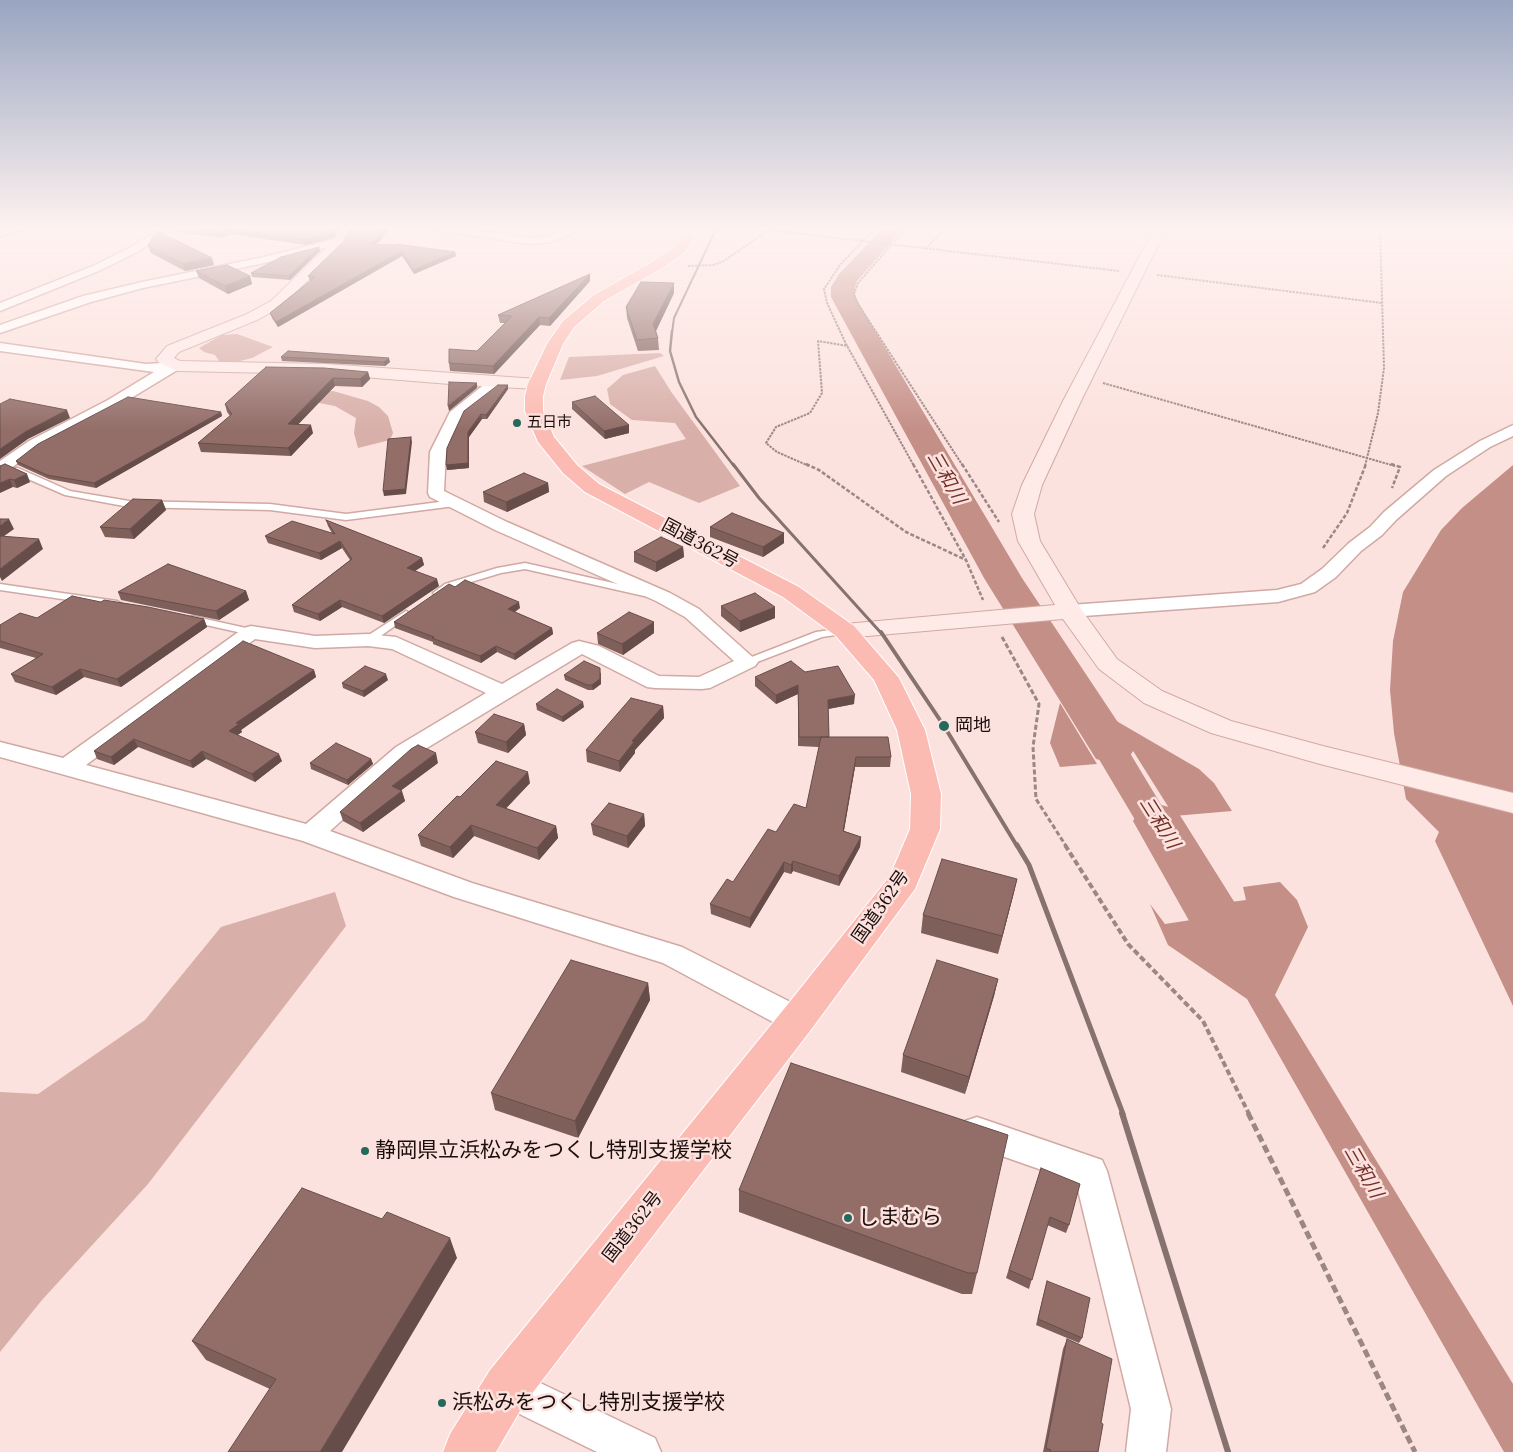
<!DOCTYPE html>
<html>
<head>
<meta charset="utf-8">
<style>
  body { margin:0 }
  canvas { display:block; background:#fce2de }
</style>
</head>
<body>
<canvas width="1513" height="1452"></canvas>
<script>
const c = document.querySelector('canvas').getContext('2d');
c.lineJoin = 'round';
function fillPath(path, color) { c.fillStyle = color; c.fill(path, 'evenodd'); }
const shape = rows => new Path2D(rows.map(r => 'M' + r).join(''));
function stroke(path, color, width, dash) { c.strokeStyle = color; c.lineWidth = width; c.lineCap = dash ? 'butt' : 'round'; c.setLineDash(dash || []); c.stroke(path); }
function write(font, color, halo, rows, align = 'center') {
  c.font = font + ' Lora,"Noto Sans JP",serif'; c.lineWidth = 5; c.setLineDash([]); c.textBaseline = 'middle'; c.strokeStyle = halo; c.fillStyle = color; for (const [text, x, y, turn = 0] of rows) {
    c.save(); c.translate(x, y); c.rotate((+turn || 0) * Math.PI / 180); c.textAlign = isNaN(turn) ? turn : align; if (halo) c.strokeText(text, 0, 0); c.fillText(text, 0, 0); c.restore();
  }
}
fillPath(shape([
  [237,334,273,347,252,358,240,361,219,361,215,355,204,352,199,348,222,335],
  [660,353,664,356,597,376,560,380,569,357],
  [655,366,672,393,740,486,699,503,649,482,625,494,582,466,686,439,675,423,632,420,610,404,607,389,623,375],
  [333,391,368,401,379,407,388,416,393,433,390,440,358,448,354,433,356,418,335,406,314,402,303,394],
  [335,892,346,926,148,1184,42,1300,0,1352,0,1092,38,1094,145,1020,221,927]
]), '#d8afa9');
fillPath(shape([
  [1513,465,1513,1006,1435,841,1439,832,1406,799,1394,733,1390,690,1393,641,1403,592,1441,530,1462,508],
  [1064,673,1081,700,1107,715,1195,861,1202,863,1208,873,1169,877,1062,697],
  [1060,703,1097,764,1060,767,1050,743],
  [1113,719,1199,769,1214,783,1232,811,1174,816],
  [1280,882,1297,900,1308,927,1275,995,1513,1384,1513,1452,1504,1452,1247,999,1168,945,1150,904,1165,924,1191,920,1181,900,1215,896,1223,903,1246,900,1243,887]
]), '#c48f87');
fillPath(shape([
  [884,227,905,227,857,281,855,287,855,297,1022,578,1135,748,1128,759,1112,763,1096,759,984,578,831,297,831,287,839,274,884,227],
  [1158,804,1176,809,1255,935,1263,951,1255,967,1235,973,1215,967,1133,821,1140,809,1158,804]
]), '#c48f87');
const lane = shape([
  [12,468,18,468,70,491,129,501,270,504,346,514,455,500,459,503,455,506,346,520,270,510,129,507,65,495,12,472,12,468],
  [525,563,644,590,649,593,644,596,525,569,501,573,451,588,441,595,438,596,433,593,445,584,497,568,525,563],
  [0,584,117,601,122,604,117,607,0,590,0,584],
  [406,611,411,614,409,616,372,642,364,642,363,640,364,638,406,611],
  [192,616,255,630,256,632,251,635,188,621,187,619,192,616],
  [845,628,850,631,849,633,822,637,752,664,744,664,743,662,744,660,816,632,845,628]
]);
const street = shape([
  [165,227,176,227,137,252,101,270,0,311,0,303,93,266,129,248,165,227],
  [430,227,452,227,529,238,546,237,575,227,588,227,551,242,529,244,435,230,430,227],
  [340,238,344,239,345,241,344,243,264,263,143,288,91,302,0,333,0,325,83,296,142,282,264,257,340,238],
  [0,343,146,364,177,362,184,366,118,406,39,447,6,472,0,474,0,461,29,441,108,400,154,372,0,351,0,343],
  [496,378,503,382,501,385,463,414,451,438,446,452,444,491,507,522,670,593,699,609,758,662,755,666,710,688,702,689,655,688,647,687,582,654,412,757,330,831,472,883,682,947,808,1011,812,1020,808,1029,797,1032,786,1029,663,963,454,897,303,841,0,757,0,742,63,758,244,628,251,626,315,636,368,634,396,637,502,684,572,643,579,641,599,646,659,676,699,677,734,661,685,617,656,601,495,530,430,497,428,493,430,452,450,412,491,379,496,378],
  [255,639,315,648,368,646,392,649,486,693,396,747,306,824,86,765,255,639],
  [1513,425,1513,436,1490,447,1446,476,1396,520,1382,535,1361,551,1336,577,1315,592,1278,602,1070,617,1063,615,1060,611,1063,607,1070,605,1277,590,1301,584,1322,569,1349,543,1370,527,1384,512,1434,470,1480,441,1513,425],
  [977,1117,1102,1160,1107,1171,1171,1409,1166,1452,1126,1452,1131,1409,1076,1182,965,1143,961,1132,965,1121,977,1117],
  [507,1367,655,1438,661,1452,597,1452,493,1401,487,1387,493,1373,507,1367]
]);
const secondary = shape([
  [341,227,353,227,344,244,281,307,257,320,179,352,174,358,180,361,326,364,537,379,543,380,546,384,543,388,537,389,462,385,326,374,177,371,158,362,156,359,167,346,247,314,271,301,335,239,341,227],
  [1155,227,1167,227,1081,401,1042,485,1034,514,1040,541,1081,609,1117,659,1162,691,1231,721,1323,746,1513,793,1513,813,1320,764,1211,733,1144,703,1099,669,1063,619,845,638,836,636,833,631,836,626,845,624,1055,605,1018,541,1012,514,1022,485,1063,401,1155,227]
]);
const highway = shape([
  [680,227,692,227,693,238,686,251,664,267,604,301,574,327,563,344,546,384,543,396,543,411,554,437,577,465,599,484,799,587,854,626,899,678,925,730,941,794,940,829,915,889,810,1031,524,1404,496,1452,443,1452,450,1434,490,1370,784,1009,890,876,910,829,911,794,897,730,874,680,836,636,783,597,585,492,563,473,538,442,525,411,525,396,528,384,547,344,563,321,594,295,654,261,676,246,681,238,680,227]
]);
stroke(lane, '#d1a9a3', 3);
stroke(street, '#d1a9a3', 3);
stroke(secondary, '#d1a9a3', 2);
stroke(highway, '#fff', 2);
stroke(shape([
  [876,227,840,265,824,289,827,303,846,344,914,466],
  [907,227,858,283,854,294,858,304,963,466],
  [769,230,1119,271],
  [0,237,34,227],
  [925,249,948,227],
  [688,266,713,265,722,262,774,227],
  [1157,275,1382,303],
  [1103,383,1395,466],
  [809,466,777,452,766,443,776,427,810,413,822,393,818,341,848,346],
  [1365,466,1378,413,1384,368,1380,227]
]), '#9b8783', 2, [2.5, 1]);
stroke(shape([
  [806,464,819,470,906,532,966,560],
  [913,464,966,560,983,600],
  [962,464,999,522],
  [1391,464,1400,467,1392,488],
  [1323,548,1347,513,1366,464]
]), '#9b8783', 2.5, [4, 2]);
stroke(shape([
  [1002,637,1039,704,1033,747,1036,799,1066,846]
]), '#9b8783', 3, [5, 2.5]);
stroke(shape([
  [1065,845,1128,944,1203,1021,1249,1114]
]), '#9b8783', 4, [6, 3]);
stroke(shape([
  [1248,1113,1415,1452]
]), '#9b8783', 5, [8, 4]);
fillPath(lane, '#fff');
fillPath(street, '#fff');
fillPath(secondary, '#feebe8');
fillPath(highway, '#fcbbb2');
stroke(shape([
  [672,333,674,318,717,227]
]), '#86726f', 2);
stroke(shape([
  [672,331,670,351,679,382,696,417,734,466]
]), '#86726f', 2.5);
stroke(shape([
  [733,464,759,498,882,634]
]), '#86726f', 3);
stroke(shape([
  [881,632,944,726,1017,846]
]), '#86726f', 4);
stroke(shape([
  [1017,845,1029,865,1123,1114]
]), '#86726f', 5);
stroke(shape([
  [1122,1113,1228,1452]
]), '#86726f', 6);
fillPath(shape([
  [177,227,340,227,334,238,305,245,231,234,221,238,178,232],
  [351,227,389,227,381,240,375,244,397,245,396,244,455,252,456,256,414,274,402,256,278,327,272,318,270,313,310,281,308,276,344,241],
  [148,246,214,265,185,271,151,253],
  [319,247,320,251,290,280,252,277,251,273],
  [196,271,250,276,252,284,228,294,199,278],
  [590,274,590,281,550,326,540,325,494,374,450,371,449,363,477,351,505,323,500,323,498,315],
  [674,293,656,331,658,338,659,350,638,351,627,318,626,307],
  [281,357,390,362,385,366,282,361],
  [266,367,368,372,370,379,362,387,335,386,298,424,313,433,291,456,201,452,198,443,230,416,227,412,225,404],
  [508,385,508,389,487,419,482,419,469,437,469,468,447,470,447,448],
  [572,402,629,425,629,433,605,439,572,409],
  [221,412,222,416,96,488,49,479,18,465,16,461],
  [0,466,30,482,17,488,13,487],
  [548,483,549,492,507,512,484,502,483,492],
  [162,500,166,510,134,539,105,537,100,527],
  [326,520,422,558,424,565,415,571,439,586,384,623,342,607,320,621,294,612,292,605,350,560,342,548,321,560,268,543,265,536,332,533,328,526],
  [710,527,784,533,784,543,763,557,710,537],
  [683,547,684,557,656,572,634,562,634,552],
  [455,587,520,608,515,612,552,628,553,634,515,660,497,652,481,663,433,644,433,642,395,628,394,622],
  [246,591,249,600,219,620,121,600,118,592],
  [101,602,204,619,207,627,121,687,84,677,56,695,15,682,11,674,36,658,0,648,0,625,37,618],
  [721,606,775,618,740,632,721,616],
  [654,622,654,633,623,655,598,644,597,633],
  [314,670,316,677,241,730,242,732,237,735,282,761,255,782,206,759,193,768,138,747,114,765,97,759,94,751],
  [805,672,854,704,828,709,829,737,891,757,890,767,855,767,844,831,861,837,860,847,839,886,793,871,791,874,784,872,750,928,711,914,710,904,733,882,776,832,806,808,819,747,798,746,798,694,776,704,755,686,755,677],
  [601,673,601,684,593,690,588,690,565,680,564,675],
  [388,680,364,697,343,688,342,683],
  [536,704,584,707,563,722,537,710],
  [663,706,664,718,635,750,635,753,620,772,587,762,586,750],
  [524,724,526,735,508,753,478,743,475,732],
  [371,759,373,764,348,785,311,769,310,763],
  [438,763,401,790,405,801,363,832,343,821,340,812],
  [530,783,506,808,556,826,558,838,539,860,474,836,453,858,421,846,418,835,460,797],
  [644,814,645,826,628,848,593,835,591,824],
  [1017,879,1013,896,998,954,921,933,923,915],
  [998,979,994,996,965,1094,901,1072,903,1055],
  [648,983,650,1000,578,1138,495,1110,491,1093],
  [1041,1168,1069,1225,1066,1233,1047,1225,1029,1289,1006,1278],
  [739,1190,977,1273,972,1294,962,1294,739,1212],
  [457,1258,270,1389,206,1360,192,1341],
  [1047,1281,1082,1338,1079,1343,1036,1325],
  [1067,1339,1101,1423,1098,1452,1043,1452,1063,1349]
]), '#7e5f5a');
fillPath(shape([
  [337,227,340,227,334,238,305,245,304,240],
  [385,227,389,227,381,240,370,249,369,244],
  [230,230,231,234,221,238,220,233],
  [319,247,320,251,290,280,289,276],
  [402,251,402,256,278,327,276,322],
  [455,252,456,256,414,274,413,270],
  [212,258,214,265,185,271,183,264],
  [590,274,590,281,550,326,549,318],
  [250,276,252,284,228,294,225,286],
  [674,283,674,293,654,335,653,324],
  [539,317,540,325,494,374,493,366],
  [389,358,390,362,385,366,384,362],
  [368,372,370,379,362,387,360,379],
  [333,378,335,386,291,432,288,424],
  [477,383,477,388,449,411,448,406],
  [508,385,508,389,487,419,486,415],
  [67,410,70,418,28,439,0,459,0,449,25,432],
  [221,412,222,416,96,488,94,483],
  [481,414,482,419,469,437,469,468,447,470,446,465],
  [311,425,313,433,291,456,288,448],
  [629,425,629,433,605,439,604,431],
  [411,437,412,442,406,494,384,496,383,491],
  [27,474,30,482,17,488,14,480],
  [10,479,13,487,0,493,0,483],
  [548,483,549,492,507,512,506,502],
  [162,500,166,510,134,539,130,529],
  [9,519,14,529,0,539,0,526],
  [784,533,784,543,763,557,763,547],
  [39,539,43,549,2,581,0,577,0,569],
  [340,541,342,548,321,560,319,553],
  [683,547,684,557,656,572,656,562],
  [422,558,424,565,409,575,407,568],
  [437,579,439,586,384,623,382,616],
  [246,591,249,600,219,620,216,611],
  [340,600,342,607,320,621,318,614],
  [519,602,520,608,509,615,508,609],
  [775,607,775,618,740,632,740,621],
  [204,619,207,627,121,687,117,679],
  [654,622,654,633,623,655,622,644],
  [552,628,553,634,515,660,514,654],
  [496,646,497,652,481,663,480,656],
  [600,668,601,684,593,690,592,685],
  [80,669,84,677,56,695,52,687],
  [314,670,316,677,241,730,242,732,232,739,229,731,236,723],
  [386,674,388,680,364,697,363,691],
  [798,685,798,694,776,704,776,695],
  [855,695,854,704,828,709,828,700],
  [583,702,584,707,563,722,562,717],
  [663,706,664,718,635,750,635,753,620,772,619,761,632,741],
  [524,724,526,735,508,753,506,742],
  [134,739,138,747,114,765,111,757],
  [202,751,206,759,193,768,190,761],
  [436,753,438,763,395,795,392,786],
  [279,754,282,761,255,782,252,774],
  [856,757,855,767,842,841,843,831],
  [371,759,373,764,348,785,347,780],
  [528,772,530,783,499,816,496,805],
  [402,791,405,801,363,832,360,823],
  [644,814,645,826,628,848,627,836],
  [471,825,474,836,453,858,450,847],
  [556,826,558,838,539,860,537,848],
  [861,837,860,847,839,886,839,876],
  [793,861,793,871,791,874,791,865],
  [784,862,784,872,750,928,750,918],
  [1017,879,1013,896,998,954,1002,936],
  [998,979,994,996,965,1094,969,1077],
  [648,983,650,1000,578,1138,575,1121],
  [450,1238,457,1258,342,1452,320,1452]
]), '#674d4a');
const building = shape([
  [177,227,337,227,333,233,304,240,230,230,220,233,177,227],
  [351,227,385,227,380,236,369,244,397,245,396,244,455,252,413,270,402,251,276,322,270,313,315,277,308,276,344,241,351,227],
  [159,232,212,258,183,264,148,246,154,235,159,232],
  [319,247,289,276,251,273,281,257,319,247],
  [227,265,250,276,225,286,196,271,227,265],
  [590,274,549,318,539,317,493,366,449,363,449,349,477,351,512,316,498,315,590,274],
  [641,282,674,283,653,324,658,338,637,340,626,307,641,282],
  [288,351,389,358,384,362,281,357,288,351],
  [266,367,324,368,368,372,360,379,333,378,288,424,311,425,288,448,198,443,232,414,225,404,266,367],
  [449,382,477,383,448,406,449,382],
  [498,385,508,385,486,415,481,414,468,432,468,463,446,465,447,448,464,411,498,385],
  [595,396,629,425,604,431,572,402,595,396],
  [128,397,221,412,94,483,47,475,16,461,38,444,128,397],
  [10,399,67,410,25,432,0,449,0,404,10,399],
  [411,437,405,489,383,491,388,439,411,437],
  [5,464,27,474,14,480,10,479,0,483,0,466,5,464],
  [524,473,548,483,506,502,483,492,524,473],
  [133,499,162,500,130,529,100,527,133,499],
  [732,513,784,533,763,547,710,527,732,513],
  [0,519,9,519,0,526,0,519],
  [326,520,422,558,407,568,437,579,382,616,340,600,318,614,292,605,352,559,340,541,319,553,265,536,292,521,335,534,326,520],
  [0,536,39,539,0,569,0,536],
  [661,537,683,547,656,562,634,552,661,537],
  [168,564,246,591,216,611,118,592,168,564],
  [465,580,519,602,508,609,552,628,514,654,496,646,480,656,432,638,434,637,394,622,449,584,455,587,465,580],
  [755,593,775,607,740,621,721,606,755,593],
  [72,596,101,602,104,600,148,607,204,619,117,679,80,669,52,687,11,674,43,654,0,641,0,625,20,613,37,618,72,596],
  [629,612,654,622,622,644,597,633,629,612],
  [243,641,314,670,236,723,239,724,229,731,279,754,252,774,202,751,190,761,134,739,111,757,94,751,243,641],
  [584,661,600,668,600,679,592,685,587,685,564,675,584,661],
  [791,661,805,672,838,666,855,695,828,700,829,737,799,737,798,685,776,695,755,677,791,661],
  [365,666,386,674,363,691,342,683,365,666],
  [557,689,583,702,562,717,536,704,557,689],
  [631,698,663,706,632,741,634,742,619,761,586,750,631,698],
  [494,714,524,724,506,742,475,732,494,714],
  [821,737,888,737,891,757,856,757,843,831,861,837,839,876,793,861,791,865,784,862,750,918,710,904,727,879,733,882,768,829,776,832,794,804,806,808,821,737],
  [336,743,371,759,347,780,310,763,336,743],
  [418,745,436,753,392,786,402,791,360,823,340,812,411,749,418,745],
  [496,761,528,772,496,805,556,826,537,848,471,825,450,847,418,835,457,796,460,797,496,761],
  [609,803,644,814,627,836,591,824,609,803],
  [942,859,1017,879,1002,936,923,915,942,859],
  [571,960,648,983,575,1121,491,1093,571,960],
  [937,960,998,979,969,1077,903,1055,937,960],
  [791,1063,1008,1135,977,1273,968,1273,739,1190,791,1063],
  [1041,1168,1080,1184,1069,1225,1050,1217,1032,1280,1009,1270,1041,1168],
  [302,1188,382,1219,387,1212,450,1238,320,1452,228,1452,276,1379,192,1341,302,1188],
  [1047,1281,1090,1298,1082,1338,1038,1319,1047,1281],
  [1067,1339,1112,1359,1101,1423,1103,1424,1098,1452,1050,1452,1051,1450,1046,1448,1067,1339]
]);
fillPath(building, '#936e69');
stroke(building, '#674d4a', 1);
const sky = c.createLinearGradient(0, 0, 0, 430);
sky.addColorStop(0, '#99a5c1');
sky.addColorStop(0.53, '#fef2f0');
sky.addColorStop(1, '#fef2f000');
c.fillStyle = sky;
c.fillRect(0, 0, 1513, 430);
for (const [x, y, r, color] of [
  [517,423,5,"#24695b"],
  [944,726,6,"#24695b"],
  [365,1151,5,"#24695b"],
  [848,1218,5,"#24695b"],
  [442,1403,5,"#24695b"]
]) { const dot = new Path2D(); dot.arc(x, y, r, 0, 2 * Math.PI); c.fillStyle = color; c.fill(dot); stroke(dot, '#fce2de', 2); }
write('15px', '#1c0e0c', '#fce2de', [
  ["五日市",527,423]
], 'left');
write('18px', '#1c0e0c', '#fce2de', [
  ["国道362号",700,544,28],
  ["国道362号",881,907,-55],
  ["国道362号",633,1227,-52]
]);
write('18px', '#1c0e0c', '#fce2de', [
  ["岡地",955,726]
], 'left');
write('italic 19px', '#722f28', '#fce2de', [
  ["三和川",946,478,60],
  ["三和川",1159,823,58],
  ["三和川",1363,1172,60]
]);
write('21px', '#1c0e0c', '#fce2de', [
  ["静岡県立浜松みをつくし特別支援学校",375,1151],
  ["しまむら",858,1218],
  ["浜松みをつくし特別支援学校",452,1403]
], 'left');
</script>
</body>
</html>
